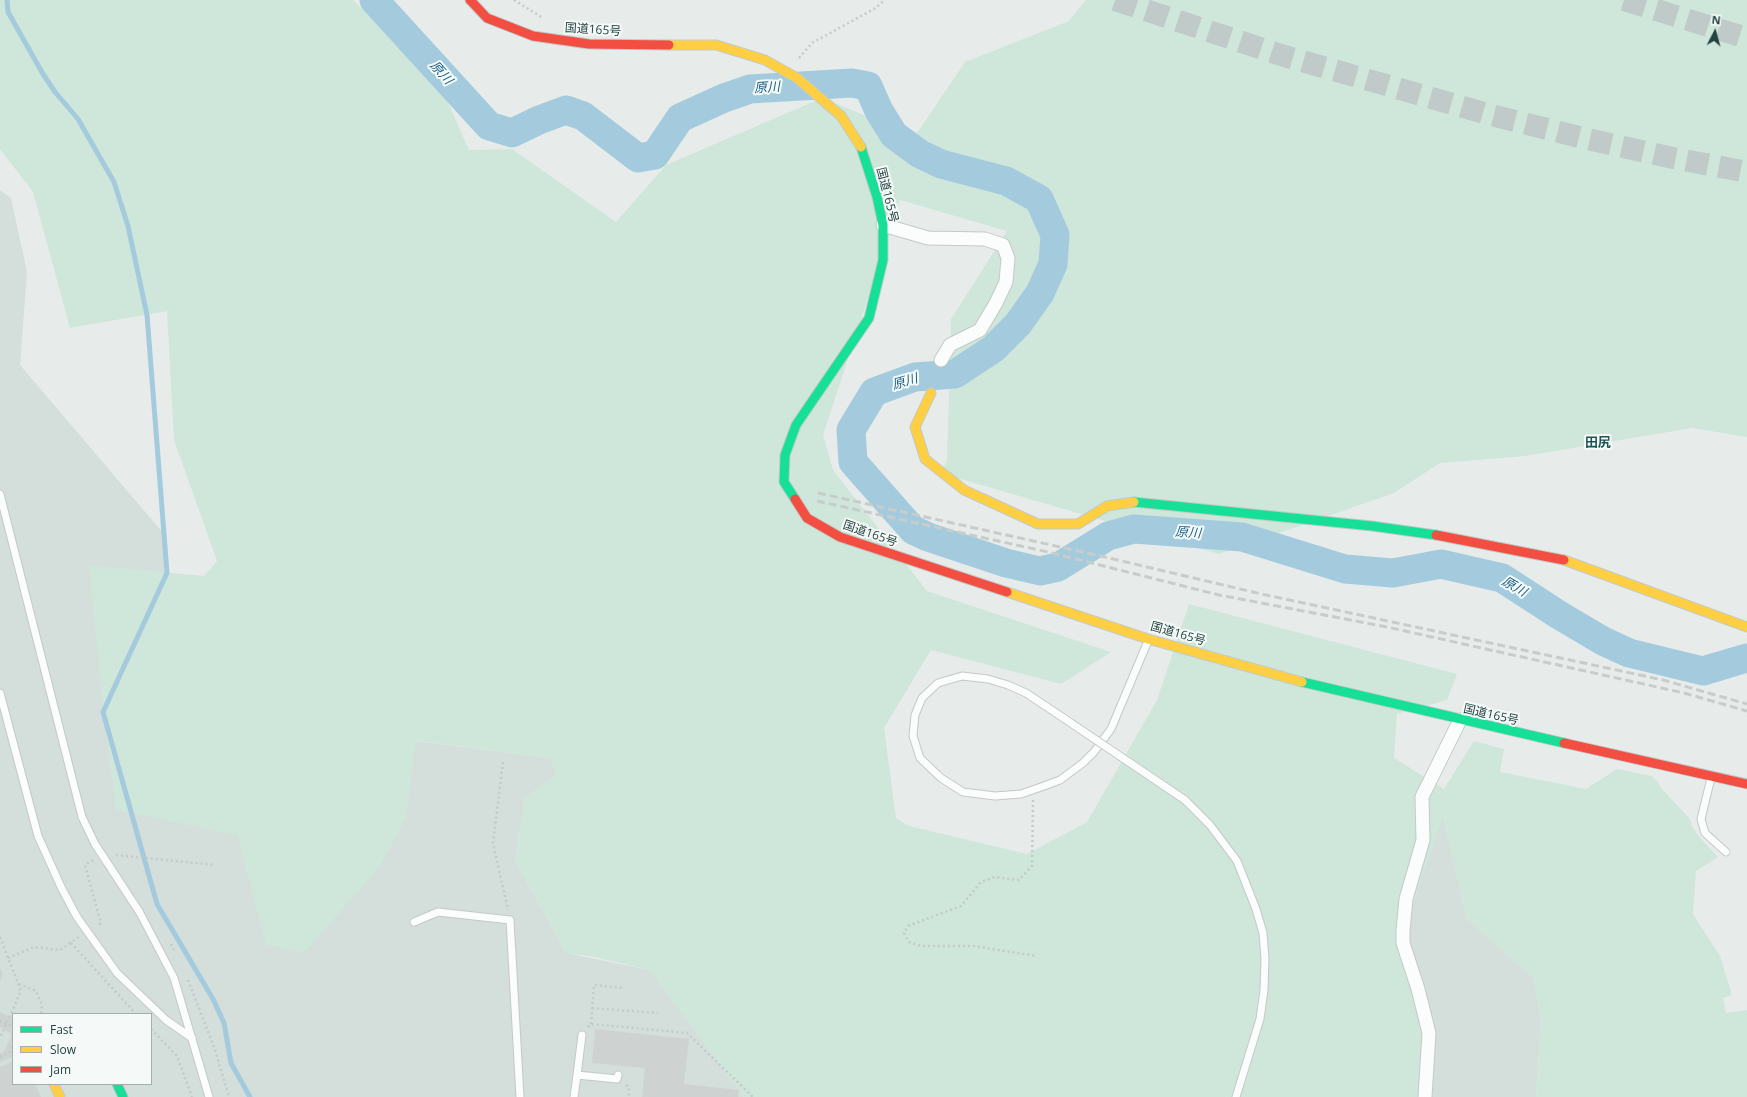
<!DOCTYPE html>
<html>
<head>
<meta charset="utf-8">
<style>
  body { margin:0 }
  #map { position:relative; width:1747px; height:1097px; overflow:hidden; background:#e7eceb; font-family:"Open Sans",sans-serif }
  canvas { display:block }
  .legend { position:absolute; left:12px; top:1013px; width:140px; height:72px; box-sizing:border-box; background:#f5faf9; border:1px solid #a1b0af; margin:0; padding:5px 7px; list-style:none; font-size:12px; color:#22423f }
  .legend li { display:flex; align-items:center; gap:8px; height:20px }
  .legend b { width:20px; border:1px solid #a1b0af }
  .north { position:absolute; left:1695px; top:12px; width:40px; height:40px; -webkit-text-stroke:3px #f5faf9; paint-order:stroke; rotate:6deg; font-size:11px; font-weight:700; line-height:16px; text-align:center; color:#22423f }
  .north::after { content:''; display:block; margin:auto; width:14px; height:18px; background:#22423f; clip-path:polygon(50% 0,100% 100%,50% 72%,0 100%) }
</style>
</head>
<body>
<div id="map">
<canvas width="1747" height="1097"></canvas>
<ul class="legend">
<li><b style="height:5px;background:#16e098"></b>Fast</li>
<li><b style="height:5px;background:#ffcf43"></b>Slow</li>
<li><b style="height:5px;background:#f24e42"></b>Jam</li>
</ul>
<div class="north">N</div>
</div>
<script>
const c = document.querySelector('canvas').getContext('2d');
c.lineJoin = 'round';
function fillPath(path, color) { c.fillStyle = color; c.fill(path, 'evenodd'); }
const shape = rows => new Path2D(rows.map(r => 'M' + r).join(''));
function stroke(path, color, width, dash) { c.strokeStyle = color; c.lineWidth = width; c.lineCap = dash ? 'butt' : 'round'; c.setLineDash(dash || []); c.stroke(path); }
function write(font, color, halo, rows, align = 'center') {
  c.font = font + ' "Open Sans","Noto Sans JP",sans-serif'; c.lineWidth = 4; c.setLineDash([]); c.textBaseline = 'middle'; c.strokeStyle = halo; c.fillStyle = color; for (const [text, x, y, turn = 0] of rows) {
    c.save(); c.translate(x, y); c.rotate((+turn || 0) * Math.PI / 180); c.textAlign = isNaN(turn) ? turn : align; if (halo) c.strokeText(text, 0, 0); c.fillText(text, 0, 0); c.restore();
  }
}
fillPath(shape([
  [0,190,11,198,27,272,20,365,164,534,167,573,198,714,550,758,557,775,525,798,515,860,566,953,650,970,744,1097,0,1097],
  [13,1014,151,1014,151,1084,13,1084],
  [1443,816,1467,919,1534,978,1541,1021,1536,1097,1425,1097,1403,931]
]), '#d4dedb');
fillPath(shape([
  [0,0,353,0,439,82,469,150,512,149,616,222,666,165,822,98,915,136,965,62,1069,21,1086,0,1747,0,1747,437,1692,428,1526,456,1440,463,1394,493,1219,554,940,473,947,461,951,319,1007,231,900,200,823,435,833,470,927,591,1111,652,1061,684,931,650,884,728,896,818,909,826,1027,854,1087,822,1157,700,1189,604,1457,674,1447,700,1397,714,1394,758,1444,789,1474,741,1504,749,1500,772,1586,789,1617,769,1652,776,1658,782,1661,788,1690,819,1692,827,1701,839,1718,857,1696,871,1693,914,1720,956,1732,995,1723,998,1726,1013,1747,1010,1747,1097,1536,1097,1541,1021,1534,978,1467,919,1443,817,1403,931,1429,1033,1425,1097,744,1097,650,970,594,957,566,953,515,860,525,798,557,775,550,758,416,741,406,818,380,867,304,953,266,945,237,835,116,810,103,712,89,565,204,576,217,561,174,440,167,311,70,328,33,192,0,149]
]), '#cfe6da');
stroke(shape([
  [7,0,8,12,43,74,55,92,78,119,114,182,128,226,147,315,167,573,103,712,157,904,213,999,224,1023,231,1063,250,1097]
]), '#a4cbdd', 5);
stroke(shape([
  [374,0,489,126,512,133,539,120,566,110,583,116,638,158,655,155,680,118,724,98,750,89,852,83,868,86,879,111,894,135,920,154,941,164,1006,181,1039,199,1055,235,1053,264,1040,293,1018,324,993,349,955,374,915,377,874,392,851,430,853,462,913,530,928,537,1006,563,1040,571,1058,567,1108,536,1134,529,1242,537,1345,569,1393,573,1441,564,1502,578,1559,615,1603,641,1629,653,1703,671,1747,658]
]), '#a4cbdd', 29);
fillPath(shape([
  [0,968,3,974,0,981],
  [0,1012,13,1018,13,1057,0,1062,0,1053,4,1052,12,1034,0,1027],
  [595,1029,689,1039,684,1084,739,1090,738,1097,642,1097,645,1068,592,1063],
  [13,1061,13,1084,35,1084,41,1097,0,1097,0,1067]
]), '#ced3d2');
stroke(shape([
  [1115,0,1281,55,1491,115,1583,138,1673,158,1747,172],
  [1624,0,1747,38]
]), '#c0cac9', 22, [22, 11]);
const lane = shape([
  [0,494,82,817,95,844,140,913,174,978,209,1097],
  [0,693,38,836,62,889,77,917,117,973,166,1020,192,1038],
  [1065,719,1026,693,1008,685,988,679,962,676,938,683,922,698,915,715,913,736,920,758,941,778,963,792,995,796,1021,794,1044,786,1060,780,1083,763,1094,752,1111,729,1148,641],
  [1151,777,1185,800,1210,825,1237,861,1256,909,1263,933,1265,959,1264,990,1260,1019,1236,1097],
  [1711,778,1701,819,1705,833,1726,852],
  [414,922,438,912,510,920,520,1097],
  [577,1075,582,1035],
  [574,1097,577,1075,617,1079,618,1075]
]);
const street = shape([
  [883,225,928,238,985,239,1003,245,1008,258,1006,282,996,303,980,330,950,345,941,360],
  [1425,1097,1429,1033,1418,989,1403,943,1403,931,1406,899,1423,840,1422,797,1460,720]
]);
const fast = shape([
  [795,499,784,482,785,455,796,425,869,318,883,260,883,225,877,197,861,147],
  [1134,502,1372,526,1436,535],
  [1302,682,1564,743],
  [117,1084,123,1097]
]);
const slow = shape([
  [669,45,716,45,765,60,797,78,841,116,861,147],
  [931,393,915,427,925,459,964,490,1038,524,1078,524,1107,506,1134,502],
  [1564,560,1747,627],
  [1007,592,1148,639,1302,682],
  [54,1084,60,1097]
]);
const jam = shape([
  [470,0,487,18,533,36,589,44,669,45],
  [795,499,807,518,840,537,1007,592],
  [1436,535,1564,560],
  [1564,743,1747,784]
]);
stroke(lane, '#c4c9c8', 9);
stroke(street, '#c4c9c8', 15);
stroke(fast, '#c2cac8', 11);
stroke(slow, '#c2cac8', 11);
stroke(jam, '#c2cac8', 11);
stroke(shape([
  [514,0,543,18],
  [799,58,812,43,874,9,885,0],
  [503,762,493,843,508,910],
  [1033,800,1032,866,1019,880,995,877,981,882,961,906,908,926,904,933,909,942,921,946,973,946,1037,956],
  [116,855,215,865],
  [93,860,85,865,101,923,97,926],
  [0,937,21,991,0,1038],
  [71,943,136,1014],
  [171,944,175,952],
  [8,958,34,947,60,950,79,937],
  [188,980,214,1047,229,1097],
  [19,984,36,991,42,1005,41,1014],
  [592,1008,658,1013],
  [0,1021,13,1026],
  [591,1024,594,985,624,988],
  [588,1027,591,1024,687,1033,753,1097],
  [151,1029,177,1056,192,1097],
  [0,1057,9,1053,13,1044],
  [626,1085,629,1087,629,1097]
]), '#c2cbcb', 2.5, [2, 3]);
stroke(lane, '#fbfcfc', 7);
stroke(street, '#fbfcfc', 13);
stroke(fast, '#16e098', 9);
stroke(slow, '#ffcf43', 9);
stroke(jam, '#f24e42', 9);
stroke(shape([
  [818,493,1105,557,1257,593,1663,680,1747,704],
  [817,501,1048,552,1219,595,1387,627,1684,693,1747,711]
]), '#c8cdcc', 3, [8, 4]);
const laneBridge = shape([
  [1065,719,1151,777]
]);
stroke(laneBridge, '#c4c9c8', 9, []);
stroke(laneBridge, '#fbfcfc', 7);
write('12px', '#22423f', '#f5faf9', [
  ["国道165号",593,30,4],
  ["国道165号",887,195,76],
  ["国道165号",870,534,19],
  ["国道165号",1178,634,16],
  ["国道165号",1491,715,13]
]);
write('italic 13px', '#165e84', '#f5faf9', [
  ["原川",441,73,48],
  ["原川",767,88,-4],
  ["原川",905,382,-16],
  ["原川",1188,533,4],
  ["原川",1514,587,30]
]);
write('bold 13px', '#1b5652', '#f5faf9', [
  ["田尻",1598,443]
]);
</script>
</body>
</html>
